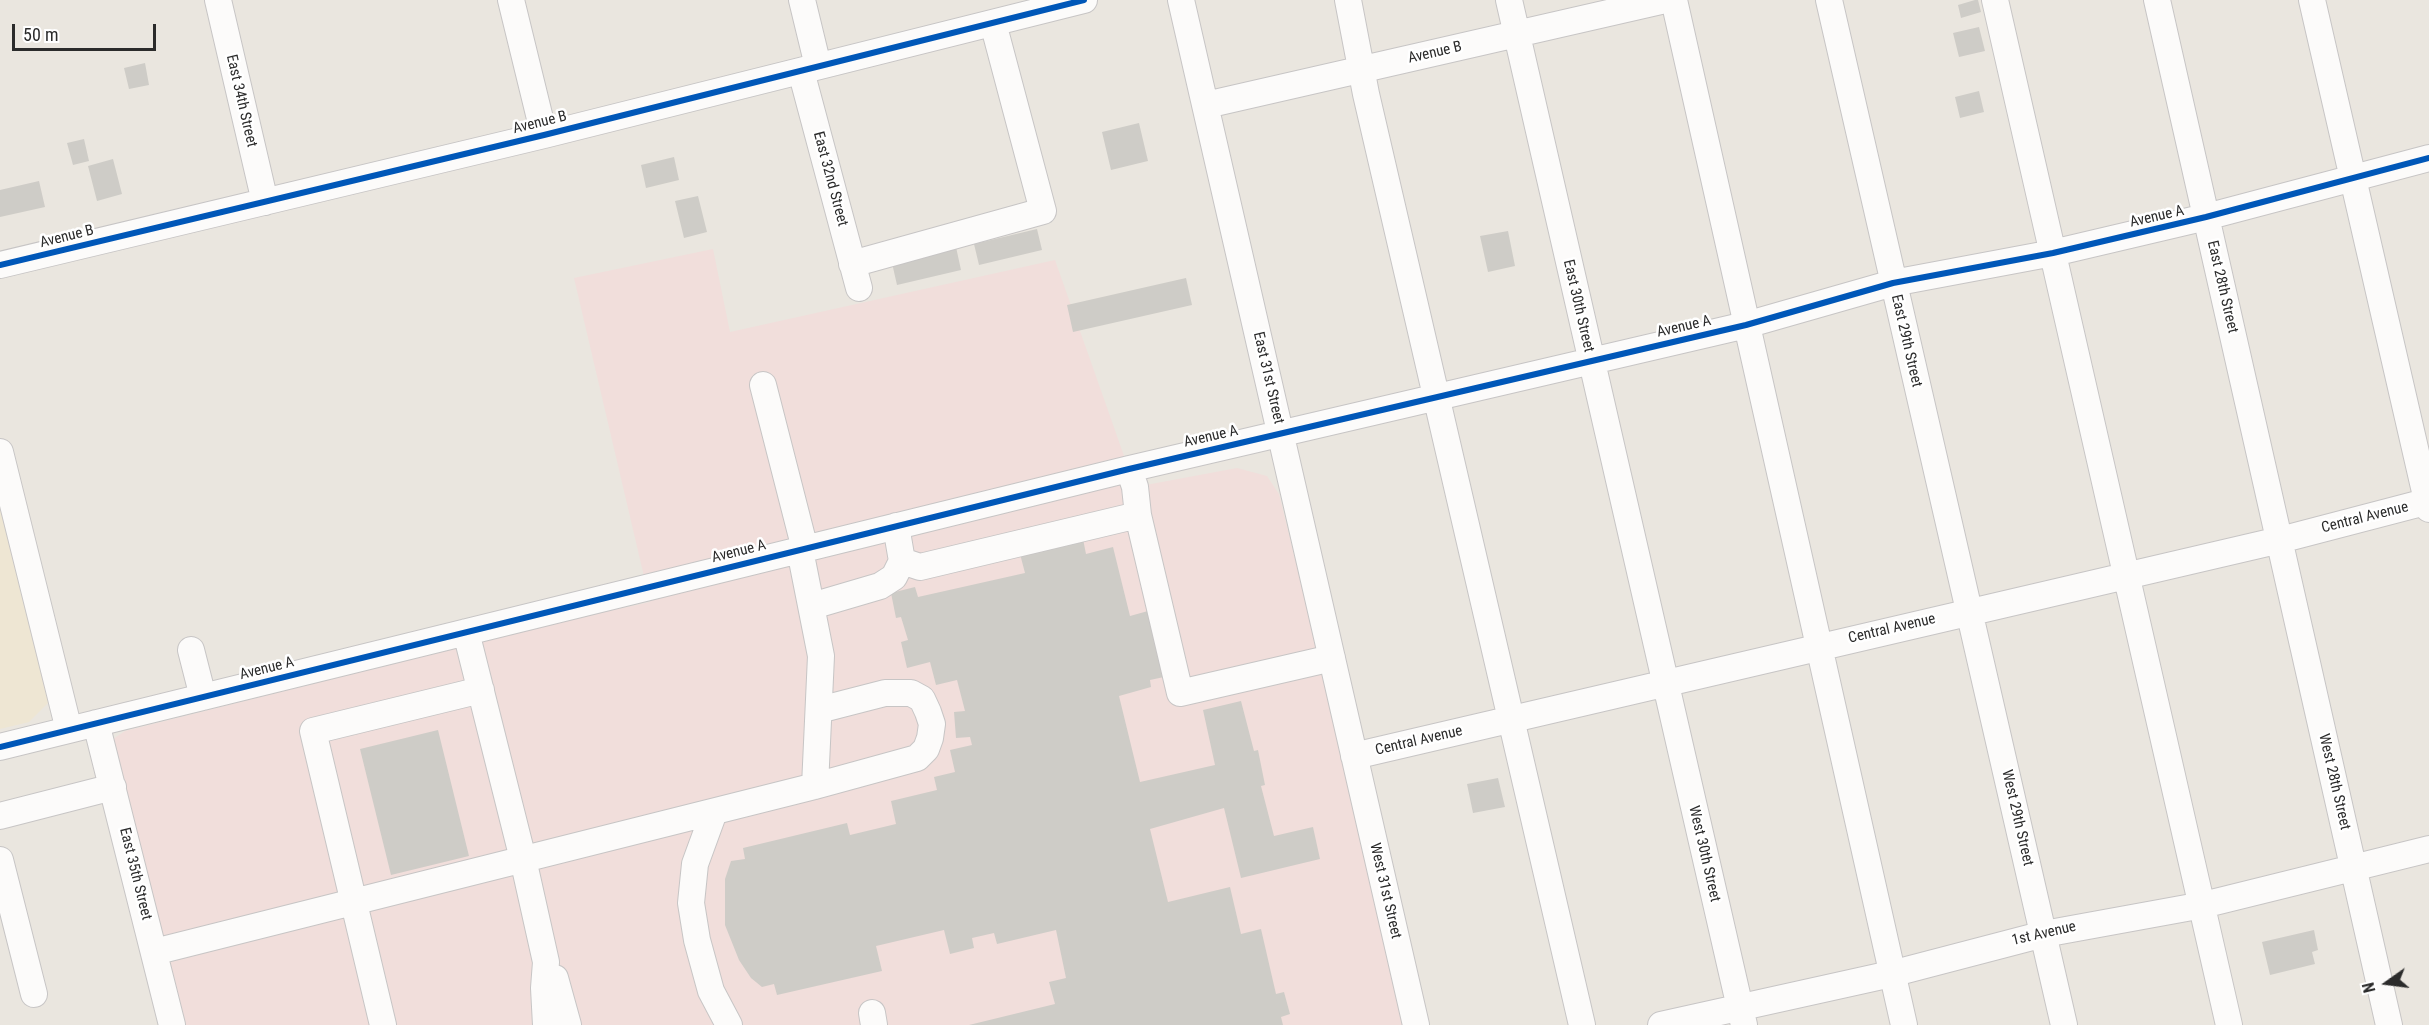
<!DOCTYPE html>
<html>
<head>
<meta charset="utf-8">
<style>
  body { margin:0 }
  #map { position:relative; width:2429px; height:1025px; overflow:hidden; background:#eae6df; font-family:"Roboto Condensed",sans-serif }
  canvas { display:block }
  .north { position:absolute; left:2357px; top:953px; width:60px; height:60px; -webkit-text-stroke:4px #fff; paint-order:stroke; rotate:256deg; font-size:16px; font-weight:700; line-height:24px; text-align:center; color:#2b2b2b }
  .north::after { content:''; display:block; margin:auto; width:21px; height:27px; background:#2b2b2b; clip-path:polygon(50% 0,100% 100%,50% 72%,0 100%) }
  .scale { position:absolute; left:12px; top:24px; width:144px; height:27px; box-sizing:border-box; border:3px solid #2b2b2b; border-top:0; padding-left:8px; font-size:18px; line-height:21px; white-space:nowrap; color:#2b2b2b; -webkit-text-stroke:4px #fff; paint-order:stroke }
</style>
</head>
<body>
<div id="map">
<canvas width="2429" height="1025"></canvas>
<div class="north">N</div>
<div class="scale">50 m</div>
</div>
<script>
const c = document.querySelector('canvas').getContext('2d');
c.lineJoin = 'round';
function fillPath(path, color) { c.fillStyle = color; c.fill(path, 'evenodd'); }
const shape = rows => new Path2D(rows.map(r => 'M' + r).join(''));
function stroke(path, color, width, dash) { c.strokeStyle = color; c.lineWidth = width; c.lineCap = dash ? 'butt' : 'round'; c.setLineDash(dash || []); c.stroke(path); }
function write(font, color, halo, rows, align = 'center') {
  c.font = font + ' "Roboto Condensed",sans-serif'; c.lineWidth = 5; c.setLineDash([]); c.textBaseline = 'middle'; c.strokeStyle = halo; c.fillStyle = color; for (const [text, x, y, turn = 0] of rows) {
    c.save(); c.translate(x, y); c.rotate((+turn || 0) * Math.PI / 180); c.textAlign = isNaN(turn) ? turn : align; if (halo) c.strokeText(text, 0, 0); c.fillText(text, 0, 0); c.restore();
  }
}
fillPath(shape([
  [0,504,50,701,29,722,0,729]
]), '#eee6d3');
fillPath(shape([
  [713,249,730,332,1055,260,1135,487,1237,468,1267,476,1279,494,1411,1025,179,1025,113,739,125,731,558,622,650,602,574,278]
]), '#f1dedb');
fillPath(shape([
  [1975,0,1978,0,1981,12,1961,18,1958,5],
  [1979,27,1985,51,1959,57,1953,33],
  [145,63,149,85,129,89,124,68],
  [1979,91,1984,112,1960,118,1955,97],
  [1139,123,1148,161,1111,170,1102,132],
  [84,139,89,161,73,165,67,143],
  [674,157,679,180,646,188,641,165],
  [113,159,122,194,97,201,88,166],
  [39,181,45,207,0,217,0,190],
  [698,196,707,232,684,238,675,201],
  [1037,229,1042,250,979,265,974,244],
  [1508,231,1515,266,1488,272,1480,236],
  [956,247,961,270,897,285,892,263],
  [1186,278,1192,305,1073,332,1067,305],
  [1083,539,1086,554,1113,547,1130,616,1148,611,1164,677,1150,680,1151,687,1119,696,1140,782,1215,765,1203,710,1241,701,1254,751,1258,750,1265,785,1261,786,1274,836,1313,827,1320,859,1241,878,1224,808,1150,829,1168,902,1230,887,1241,934,1261,929,1276,994,1284,992,1290,1014,1281,1017,1283,1025,969,1025,1055,1004,1049,982,1066,978,1056,930,997,944,994,933,972,938,974,948,950,954,944,930,876,946,882,971,777,995,774,984,762,987,751,978,739,960,725,925,725,879,731,861,745,859,743,848,847,823,850,835,896,824,891,801,937,790,934,777,955,772,950,750,972,745,970,737,956,738,954,712,965,711,957,680,936,685,930,662,907,668,901,642,908,640,901,617,896,618,891,593,915,587,918,597,1025,573,1020,554],
  [438,730,469,856,391,875,360,749],
  [1498,778,1505,807,1473,813,1467,784],
  [2314,930,2318,950,2312,952,2315,964,2270,975,2262,942]
]), '#ceccc7');
const minor = shape([
  [218,0,265,202],
  [511,0,544,135],
  [802,0,818,66],
  [1181,0,1416,1025],
  [1348,0,1366,94,1582,1025],
  [1509,0,1744,1025],
  [1674,0,1904,1025],
  [1829,0,2064,1025],
  [1995,0,2229,1025],
  [2157,0,2389,1025],
  [2312,0,2429,509],
  [801,71,859,288],
  [1206,105,1665,0],
  [852,264,1043,211,993,23],
  [0,265,544,135,1084,0],
  [763,385,805,549],
  [0,452,69,730],
  [1138,515,1180,693,1332,658],
  [896,526,902,561,920,567,1138,515,1135,487,1129,469],
  [800,550,821,656,815,786],
  [812,606,880,586,894,577,902,561],
  [466,632,523,859,546,962,544,988,546,1025],
  [191,650,203,697],
  [96,723,172,1025],
  [0,747,1129,469,1746,325,1893,283,2053,253,2206,217,2429,158],
  [1354,756,2280,540,2429,501],
  [714,812,695,864,691,903,697,940,711,991,729,1025],
  [0,816,113,787],
  [0,860,34,994],
  [154,952,815,786,917,758,926,749,930,738,932,724,928,712,922,699,911,693,885,693,819,710],
  [555,978,568,1025],
  [872,1013,874,1025],
  [383,1025,313,731,481,690],
  [1661,1025,1891,974,2044,934,2203,905,2429,849]
]);
stroke(minor, '#c7c5c5', 28);
stroke(minor, '#fcfbfa', 26);
stroke(shape([
  [0,265,544,135,1084,0],
  [0,747,1129,469,1746,325,1893,283,2053,253,2206,217,2429,158]
]), '#0057b8', 6);
write('15px', '#2b2b2b', '#fff', [
  ["Avenue B",1435,53,-13],
  ["East 34th Street",241,101,77],
  ["Avenue B",540,123,-14],
  ["East 32nd Street",830,179,75],
  ["Avenue A",2157,217,-13],
  ["Avenue B",67,237,-14],
  ["East 28th Street",2222,287,77],
  ["East 30th Street",1578,306,77],
  ["Avenue A",1684,327,-13],
  ["East 29th Street",1906,341,77],
  ["East 31st Street",1268,378,77],
  ["Avenue A",1211,437,-13],
  ["Central Avenue",2365,518,-14],
  ["Avenue A",739,552,-14],
  ["Central Avenue",1892,629,-13],
  ["Avenue A",267,669,-14],
  ["Central Avenue",1419,741,-13],
  ["West 28th Street",2334,782,77],
  ["West 29th Street",2017,818,77],
  ["West 30th Street",1704,854,77],
  ["East 35th Street",135,874,76],
  ["West 31st Street",1385,891,77],
  ["1st Avenue",2044,934,-13]
]);
</script>
</body>
</html>
